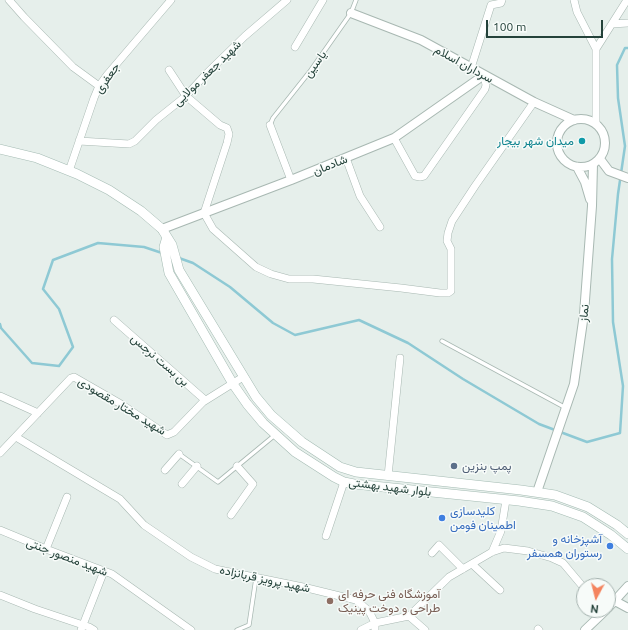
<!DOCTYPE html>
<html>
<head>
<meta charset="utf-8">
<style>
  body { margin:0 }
  #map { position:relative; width:628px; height:630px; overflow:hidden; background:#e6efeb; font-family:Ubuntu,sans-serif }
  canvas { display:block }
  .north { position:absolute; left:576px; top:578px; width:40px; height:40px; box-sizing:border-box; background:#f7fbf9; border:1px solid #a3b1ad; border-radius:50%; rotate:187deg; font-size:11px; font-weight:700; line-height:16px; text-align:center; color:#24423a }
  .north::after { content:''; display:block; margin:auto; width:14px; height:18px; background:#f4845f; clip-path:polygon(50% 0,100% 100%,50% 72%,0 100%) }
  .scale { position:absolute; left:486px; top:20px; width:117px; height:18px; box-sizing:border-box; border:2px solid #24423a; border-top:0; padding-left:5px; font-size:12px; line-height:14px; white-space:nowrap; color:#24423a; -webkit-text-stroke:3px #f7fbf9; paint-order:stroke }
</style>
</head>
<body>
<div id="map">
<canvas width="628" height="630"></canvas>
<div class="north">N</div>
<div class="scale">100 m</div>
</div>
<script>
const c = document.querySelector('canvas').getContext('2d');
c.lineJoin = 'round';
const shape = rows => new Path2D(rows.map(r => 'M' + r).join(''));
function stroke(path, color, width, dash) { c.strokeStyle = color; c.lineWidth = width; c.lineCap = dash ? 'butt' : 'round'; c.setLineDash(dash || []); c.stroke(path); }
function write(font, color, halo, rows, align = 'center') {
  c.font = font + ' Ubuntu,Vazirmatn,sans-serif'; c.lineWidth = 3; c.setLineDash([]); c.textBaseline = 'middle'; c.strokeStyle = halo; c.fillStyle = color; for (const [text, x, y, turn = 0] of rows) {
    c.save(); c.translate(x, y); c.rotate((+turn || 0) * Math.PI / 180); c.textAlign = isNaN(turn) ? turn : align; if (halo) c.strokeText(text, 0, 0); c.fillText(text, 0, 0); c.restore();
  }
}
stroke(shape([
  [179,258,193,263,230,287,273,323,295,335,359,320,408,343,463,379,539,424,587,442,620,433,623,386,613,322,612,259,618,194,625,146,618,98,617,65,625,48,628,48],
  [0,324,1,328,32,363,59,366,73,347,59,309,43,289,53,260,98,243,144,247,162,253]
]), '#8ec9d4', 2.5);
const service = shape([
  [270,125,273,118,311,70,351,13,356,0],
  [442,341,566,408],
  [179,454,218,482,275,435],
  [237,630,249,625,256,578]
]);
const minor = shape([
  [9,0,24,17,73,67,99,86],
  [574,0,577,12,596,49],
  [612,24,628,23],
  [295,47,323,0],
  [471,68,491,5,501,3,502,0],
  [169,70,186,96,220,125,227,128,229,134,227,143,204,213,213,229,256,267,271,274,289,279,313,279,401,288,440,293,448,293,451,291,451,249,447,241,448,233,452,221,475,186,534,102],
  [596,123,596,49,627,0],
  [270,125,291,180],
  [394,138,415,176,420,177,424,176,485,89,486,85,484,75],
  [79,141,129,144,135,141,156,120,186,96,206,74,245,36,287,0],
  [346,158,360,196,380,227],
  [69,171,94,98,99,86,107,75,171,0],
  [114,320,205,400],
  [0,396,38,413],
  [16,437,120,499,144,525,191,557,215,569,303,587,356,600,369,611,375,623,375,630],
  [0,453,71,378,74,377,121,404,167,435,174,432,203,402,243,377],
  [165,470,179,454],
  [388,476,400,358],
  [182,484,197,466],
  [231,515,253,484,237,466],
  [0,530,46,549,112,574,191,630],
  [326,536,344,482],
  [46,549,67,497],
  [492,552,501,531,506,500],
  [432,553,439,545,463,569],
  [472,564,500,590],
  [0,595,35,609,89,627,94,630],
  [409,616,425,630],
  [538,629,539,630],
  [81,630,104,571],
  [361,630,375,623,409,616,449,577,492,552,504,548,528,551,552,558,563,563,584,588]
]);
const tertiary = shape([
  [351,13,421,40,534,102,574,120],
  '557 143a24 24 0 1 1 48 0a24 24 0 1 1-48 0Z',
  [600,159,609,171,628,178],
  [577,167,585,182,590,199],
  [162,229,291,180,394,138,484,75],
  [537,492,574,384,584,314,592,206,593,164],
  [615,601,628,608],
  [608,608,628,586],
  [585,630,606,610]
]);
const secondary = shape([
  [0,149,37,158,77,174,109,190,141,211,162,229,172,245,179,270,256,397,271,415,302,442,340,467,356,472,521,490,555,495,588,507,617,525,628,534],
  [167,237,164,247,169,273,233,384,247,404,263,423,295,452,334,477,344,482,354,484,519,501,552,506,583,517,611,535,628,549]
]);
stroke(service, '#a8b8b2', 5);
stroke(minor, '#a8b8b2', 8);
stroke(tertiary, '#a8b8b2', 10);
stroke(secondary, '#a4bbb3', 10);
stroke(service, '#fff', 3.5);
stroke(minor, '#fff', 7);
stroke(tertiary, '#fff', 8);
stroke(secondary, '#fff', 9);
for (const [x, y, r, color] of [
  [582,141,4,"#0f9aa8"],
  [454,466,4,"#5c6f8a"],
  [442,518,4,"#3f7fe0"],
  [610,546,4,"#3f7fe0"],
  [330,601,4,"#8d6e63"]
]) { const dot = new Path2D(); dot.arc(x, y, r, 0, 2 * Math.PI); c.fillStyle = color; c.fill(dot); stroke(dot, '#f7fbf9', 1.5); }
write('12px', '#24423a', '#f7fbf9', [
  ["یاسین",315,64,-54],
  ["سرداران اسلام",464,64,29],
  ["شهید جعفر مولایی",207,73,-44],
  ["جعفری",107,78,-55],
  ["شادمان",330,165,-22],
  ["نماز",584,313,-84],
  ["بن بست نرجس",160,360,41],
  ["شهید مختار مقصودی",122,406,31],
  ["بلوار شهید بهشتی",390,487,7],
  ["شهید منصور جنتی",67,557,21],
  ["شهید پرویز قربانزاده",265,579,12]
]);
write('12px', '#0d838f', '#f7fbf9', [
  ["میدان شهر بیجار",574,141]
], 'right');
write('12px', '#4e5e75', '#f7fbf9', [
  ["پمپ بنزین",462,466]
], 'left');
write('12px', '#366cbe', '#f7fbf9', [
  ["کلیدسازی",450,511],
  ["اطمینان فومن",450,525],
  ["آشپزخانه و",602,539,"right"],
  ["رستوران همسفر",602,553,"right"]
], 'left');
write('12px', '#785e54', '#f7fbf9', [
  ["آموزشگاه فنی حرفه ای",338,594],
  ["طراحی و دوخت پینیک",338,608]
], 'left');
</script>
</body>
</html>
